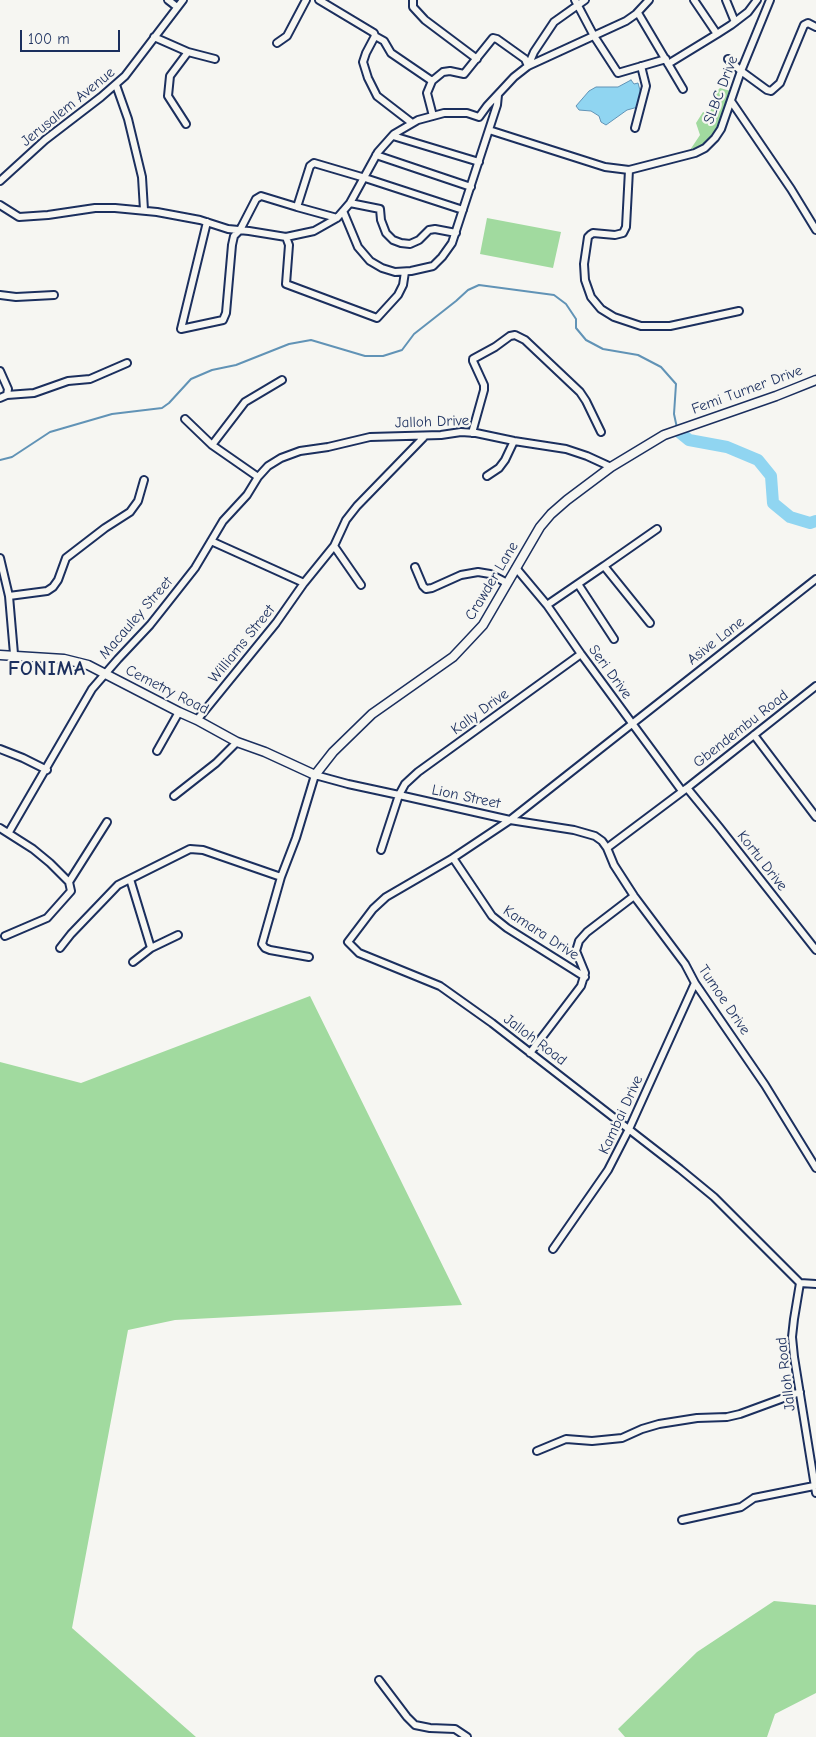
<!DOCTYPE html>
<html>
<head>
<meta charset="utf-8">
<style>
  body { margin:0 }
  #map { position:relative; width:816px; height:1737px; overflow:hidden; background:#f6f6f2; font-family:"Comic Neue",sans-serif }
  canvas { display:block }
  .scale { position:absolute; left:20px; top:30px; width:100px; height:22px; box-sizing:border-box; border:2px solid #1b2f5e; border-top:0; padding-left:6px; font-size:15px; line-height:18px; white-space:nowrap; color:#1b2f5e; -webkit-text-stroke:4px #f6f6f2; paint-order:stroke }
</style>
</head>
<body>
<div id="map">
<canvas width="816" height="1737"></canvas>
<div class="scale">100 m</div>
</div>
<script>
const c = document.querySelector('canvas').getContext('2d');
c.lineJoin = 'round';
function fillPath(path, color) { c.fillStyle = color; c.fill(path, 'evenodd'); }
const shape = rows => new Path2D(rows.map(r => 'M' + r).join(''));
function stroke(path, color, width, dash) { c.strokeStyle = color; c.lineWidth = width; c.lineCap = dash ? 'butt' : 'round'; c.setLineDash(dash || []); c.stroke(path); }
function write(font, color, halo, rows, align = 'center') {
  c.font = font + ' "Comic Neue",sans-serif'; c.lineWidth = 4.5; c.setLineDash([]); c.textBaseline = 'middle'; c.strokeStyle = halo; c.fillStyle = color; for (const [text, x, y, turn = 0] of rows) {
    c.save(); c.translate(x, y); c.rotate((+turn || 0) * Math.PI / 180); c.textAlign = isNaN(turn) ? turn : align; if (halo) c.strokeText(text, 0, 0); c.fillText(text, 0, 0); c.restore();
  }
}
fillPath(shape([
  [720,88,731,91,722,130,714,140,690,150,700,135,696,123,703,112,708,113,711,110,711,100,715,93],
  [487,218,561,232,553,268,480,254],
  [310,996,462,1305,175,1320,128,1330,72,1628,196,1737,0,1737,0,1062,81,1083],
  [774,1601,816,1605,816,1693,775,1714,767,1737,625,1737,618,1729,697,1652]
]), '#a1da9f');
const water = shape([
  [631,80,634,84,638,83,641,94,638,107,627,110,606,125,601,122,599,116,591,111,579,110,576,106,589,91,596,87,618,87,631,80]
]);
fillPath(water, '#90d5f1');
stroke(water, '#6193b6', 1);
stroke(shape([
  [0,460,12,457,50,432,112,414,162,408,169,403,191,379,212,370,236,365,289,344,311,340,365,356,383,356,402,350,414,334,456,301,468,290,479,285,554,295,566,304,576,319,576,328,586,340,603,349,638,355,661,367,676,384,674,414,677,428]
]), '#6193b6', 2);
stroke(shape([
  [678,431,689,440,727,447,758,460,771,476,773,503,790,517,810,523,816,521]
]), '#90d5f1', 12);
const minor = shape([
  [168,0,177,7],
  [319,0,374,33,375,36,384,41,391,53,432,81,427,93,433,116],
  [413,0,413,7,425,20,477,59],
  [575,0,594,36,618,73,666,59],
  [694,0,717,34,731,25,748,12,757,0],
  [726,0,735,22],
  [638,13,683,89],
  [375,36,366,53,363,62,368,78,377,96,412,123],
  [154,37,188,52,215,59],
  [277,43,287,36,306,0],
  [728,59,741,71,767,90,771,91,780,83,804,25,808,23,816,27],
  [668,64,717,34],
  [528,66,534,52,554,22,585,0],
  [432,81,443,72,450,71,464,74,493,38,497,39,525,59,528,66],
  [116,85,128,119,142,177,144,210],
  [731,101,791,189,816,230],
  [186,124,168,96,170,76,188,52],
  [635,128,646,86,641,66],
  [489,130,605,167,629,170],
  [393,136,479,162],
  [376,155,471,187],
  [0,181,45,140,101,97,125,76,183,0],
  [350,203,380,209,381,220,386,233,393,240,401,243,410,244,419,240,429,230,435,229,456,233],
  [0,205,19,217,48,215,95,208,115,208,157,212,200,220,228,229,249,231,286,237,314,231,337,218,350,203,378,152,394,134,418,120,444,113,467,113,479,117,487,106,514,77,528,66,626,21,636,14,649,0],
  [343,211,358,247,370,261,382,268,395,272,411,271,433,266,442,257,452,243,497,105,498,95],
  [337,218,297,207,310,166,314,163,365,178,463,210],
  [207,222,181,329,223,320,226,313,232,245,234,236,240,230,256,199,261,196,297,207],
  [286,237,289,245,286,284,377,318,398,295,403,285,405,272],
  [0,295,16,297,54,295],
  [739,311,670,326,641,326,614,317,601,309,591,297,585,280,584,264,588,237,590,235,593,233,615,235,623,233,626,227,629,170,695,153,705,148,715,138,721,129,741,71,770,0],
  [0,371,8,389,7,395,0,398],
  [7,395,34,393,68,381,90,379,127,363],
  [185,419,212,445,258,477],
  [472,433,484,390,484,385,473,361,473,359,495,347,510,336,515,335,525,340,580,392,586,401,601,432],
  [212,445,245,402,282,380],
  [487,476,499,468,505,460,514,441],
  [211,541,304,583],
  [334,546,361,585],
  [0,558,9,596,14,654],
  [604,566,657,529],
  [415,567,423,586,426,589,432,588,461,575,478,572,490,574,507,583],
  [516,568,547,605,581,654,682,791],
  [578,584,614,639],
  [9,596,47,591,53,587,58,580,66,558,105,528,130,512,138,501,144,480],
  [547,605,604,566,650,623],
  [197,720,276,623,304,583,334,546,346,520,357,506,425,436],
  [754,735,816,817],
  [0,749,23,758,47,770],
  [157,751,179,712],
  [687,788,719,827,816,950],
  [174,796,216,763,237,742],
  [0,828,33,849,50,863,69,882,71,891,47,918,5,936],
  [9,832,92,689,118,659,150,625,169,601,195,568,223,521,247,495,258,477,268,466,281,458,300,451,328,447,370,437,441,435,461,432,476,433,514,441,566,449,587,456,611,467],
  [607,848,687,788,816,686],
  [381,850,399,795,405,784,418,772,581,654],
  [453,858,492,916,507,928,585,977],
  [130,879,151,948],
  [69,882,107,822],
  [60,948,71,934,118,885,190,849,203,850,281,877],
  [309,957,270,950,265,948,262,944,281,877,296,838,315,775,348,784,399,795,510,820,574,830,595,836,602,841,607,848,614,865,634,896,685,964,695,983,765,1085,816,1168],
  [133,962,151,948,178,935],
  [530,1053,581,986,585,973,576,951,579,941,587,932,634,896],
  [553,1249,608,1170,629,1129,695,983],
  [800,1283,714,1197,680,1169,492,1023,440,986,359,953,348,942,373,909,386,897,453,858,510,820,816,579],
  [800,1283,794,1319,792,1337,794,1357,816,1493],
  [800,1283,816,1284],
  [537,1451,566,1439,592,1441,622,1438,642,1429,659,1424,697,1418,727,1417,740,1414,800,1392],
  [682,1520,741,1507,754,1498,814,1486],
  [379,1680,407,1717,415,1725,430,1728,455,1729,467,1737]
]);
const tertiary = shape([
  [0,655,64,659,88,665,179,712,197,720,237,742,265,752,315,775,333,752,372,714,453,657,469,640,483,625,540,527,551,514,567,500,611,467,664,435,776,396,816,380]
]);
stroke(minor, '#1b2f5e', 10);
stroke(tertiary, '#1b2f5e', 11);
stroke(minor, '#f6f6f2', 6);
stroke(tertiary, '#f6f6f2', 8);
write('15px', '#1b2f5e', '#f6f6f2', [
  ["SLBC Drive",721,90,-69],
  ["Jerusalem Avenue",68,107,-39],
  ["Femi Turner Drive",747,390,-20],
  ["Jalloh Drive",432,422,-2],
  ["Crawder Lane",492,581,-59],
  ["Macauley Street",136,618,-49],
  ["Asive Lane",716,641,-38],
  ["Williams Street",242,644,-51],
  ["Seri Drive",610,672,54],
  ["Cemetry Road",167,690,27],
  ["Kally Drive",480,712,-36],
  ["Gbendembu Road",741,729,-38],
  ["Lion Street",466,797,12],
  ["Kortu Drive",762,861,52],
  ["Kamara Drive",541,933,33],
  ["Tumoe Drive",724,1000,56],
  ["Jalloh Road",535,1040,37],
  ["Kambai Drive",621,1115,-65],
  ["Jalloh Road",786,1374,-97]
]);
c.letterSpacing = '1px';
write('bold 20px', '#1b2f5e', '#f6f6f2', [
  ["FONIMA",47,669]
]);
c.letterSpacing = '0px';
</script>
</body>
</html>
